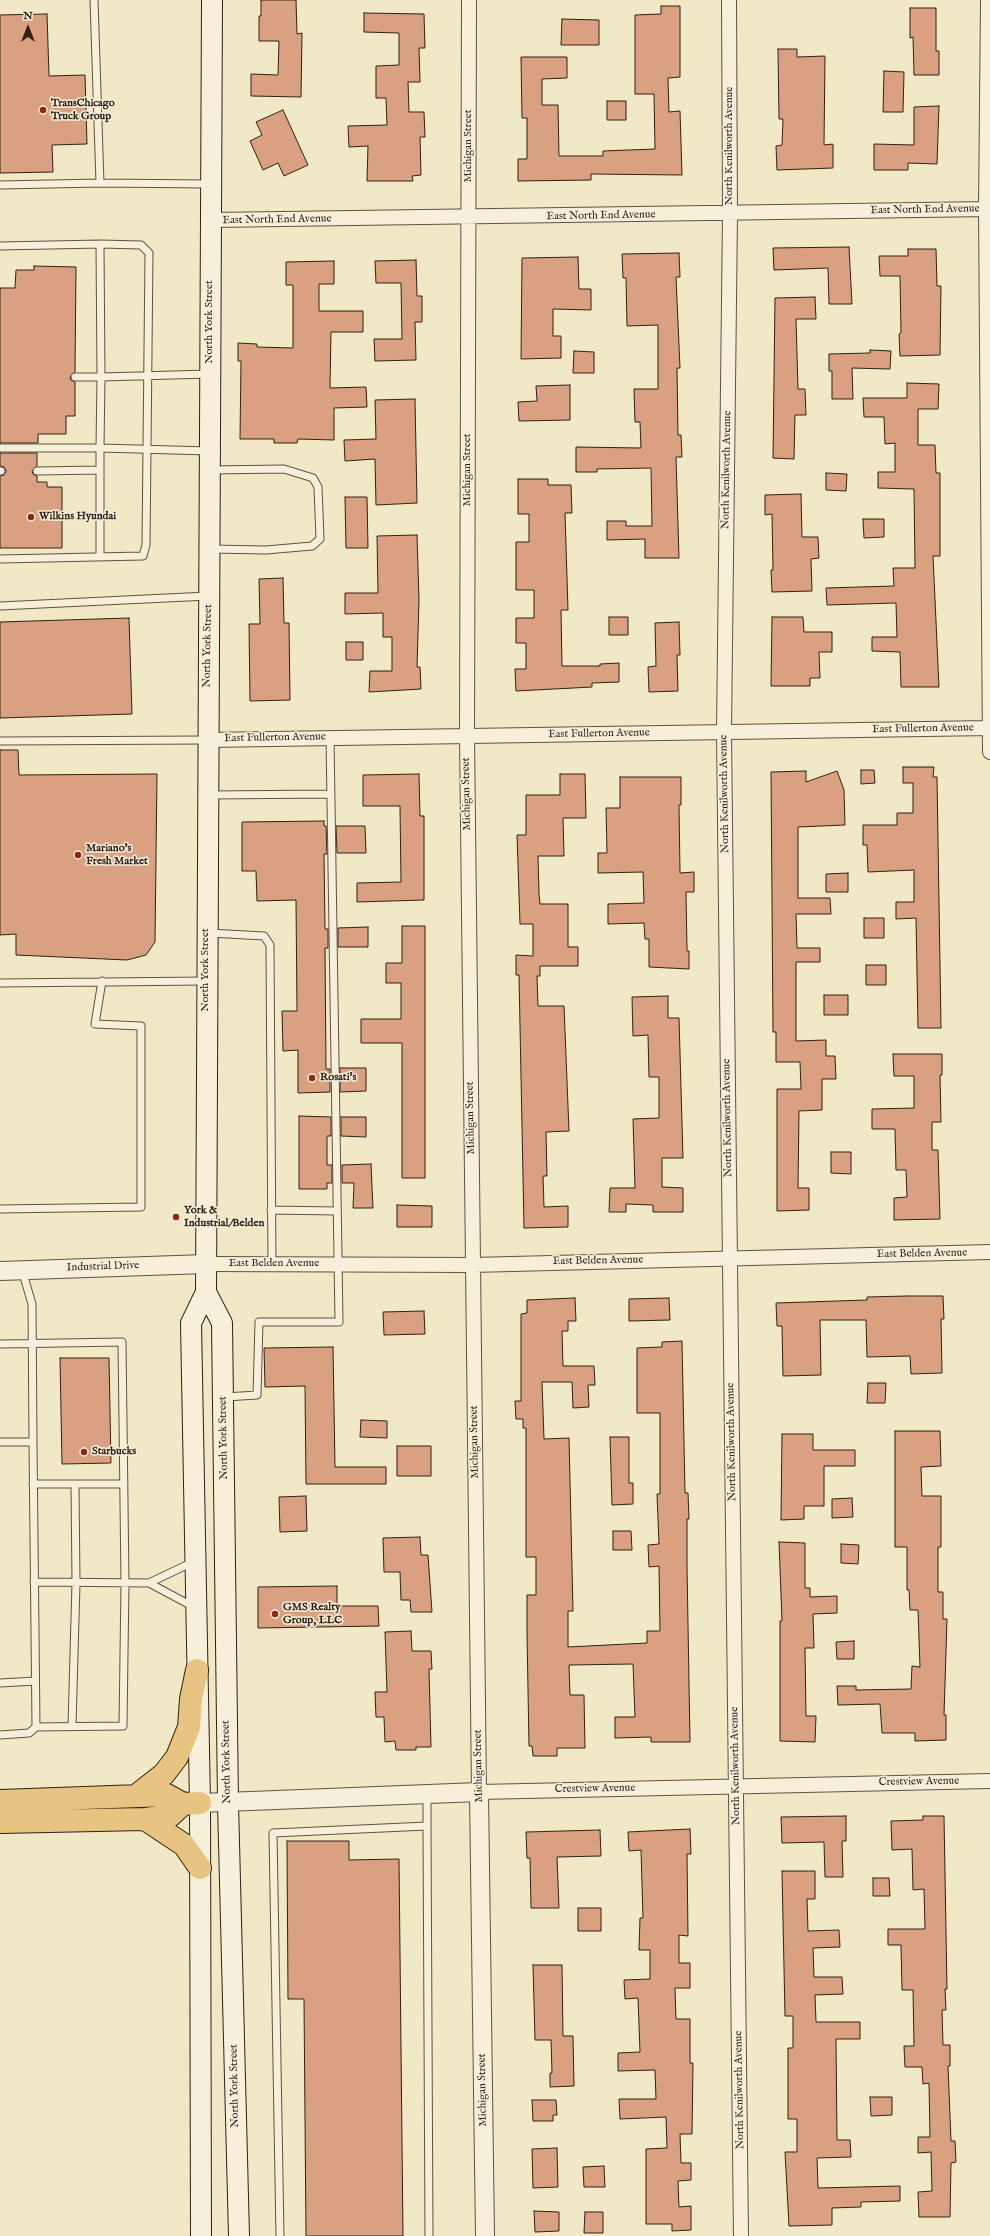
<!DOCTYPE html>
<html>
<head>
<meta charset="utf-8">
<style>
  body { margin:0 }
  #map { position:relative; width:990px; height:2236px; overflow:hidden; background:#f1e8c6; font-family:"IM FELL English",serif }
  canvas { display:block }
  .north { position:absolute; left:8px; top:8px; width:40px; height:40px; -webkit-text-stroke:3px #f6f0da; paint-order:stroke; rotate:0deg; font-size:11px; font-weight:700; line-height:16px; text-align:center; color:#341f17 }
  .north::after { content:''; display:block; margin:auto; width:14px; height:18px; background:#341f17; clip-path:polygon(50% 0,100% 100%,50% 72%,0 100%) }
</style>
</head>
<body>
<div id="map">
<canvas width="990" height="2236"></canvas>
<div class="north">N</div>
</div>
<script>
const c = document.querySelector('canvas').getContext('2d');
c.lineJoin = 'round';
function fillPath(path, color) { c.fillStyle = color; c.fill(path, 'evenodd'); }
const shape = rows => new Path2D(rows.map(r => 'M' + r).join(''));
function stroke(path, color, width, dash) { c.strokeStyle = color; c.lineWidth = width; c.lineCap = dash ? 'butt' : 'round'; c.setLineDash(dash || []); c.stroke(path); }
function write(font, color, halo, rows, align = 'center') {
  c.font = font + ' "IM FELL English",serif'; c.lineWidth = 3; c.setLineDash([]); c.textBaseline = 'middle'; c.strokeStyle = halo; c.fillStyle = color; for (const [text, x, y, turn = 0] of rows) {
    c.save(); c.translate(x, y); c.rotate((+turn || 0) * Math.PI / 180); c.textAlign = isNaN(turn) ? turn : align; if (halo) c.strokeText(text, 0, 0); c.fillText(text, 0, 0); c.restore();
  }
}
const building = shape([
  [261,0,296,0,297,34,302,33,301,97,251,96,251,74,278,75,279,41,259,41,259,16,261,16,261,0],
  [661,6,680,6,680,77,668,78,669,112,680,111,682,175,591,174,591,180,518,181,518,159,527,159,527,118,522,118,521,57,567,57,567,78,542,79,542,105,558,105,559,156,603,156,603,151,655,149,654,94,635,94,635,15,661,14,661,6],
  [910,8,936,8,936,51,939,51,939,75,914,75,913,37,910,38,910,8],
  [364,13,424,14,425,48,419,48,420,82,408,82,409,112,424,112,425,137,420,137,421,175,412,176,413,181,367,181,368,146,349,147,348,126,387,125,386,98,376,98,376,66,399,65,399,33,364,32,364,13],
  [47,14,49,76,85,75,87,144,52,145,53,172,0,173,0,15,47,14],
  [562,19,599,20,599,45,561,45,562,19],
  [778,49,797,49,797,57,825,56,824,145,833,144,833,168,777,170,776,146,782,145,783,119,779,119,778,49],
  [884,71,904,72,903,112,883,112,884,71],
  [607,101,626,101,626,120,607,120,607,101],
  [939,106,937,164,908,163,908,170,874,170,874,144,914,145,914,107,939,106],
  [283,110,308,165,284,176,278,163,263,170,250,141,262,135,256,122,283,110],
  [849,247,852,304,829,304,828,268,774,270,773,248,849,247],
  [908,249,936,249,937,286,941,286,940,355,900,356,899,334,901,333,900,276,880,276,879,256,908,256,908,249],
  [679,253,680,277,676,277,680,368,677,368,678,435,681,435,682,457,676,457,679,558,645,558,645,539,607,540,607,521,626,521,626,526,652,526,651,468,597,469,597,472,576,472,576,447,641,448,640,422,635,422,634,389,658,389,658,325,627,326,626,278,623,278,622,254,679,253],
  [578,257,579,289,591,289,591,310,553,309,553,336,561,336,561,358,521,359,522,258,578,257],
  [416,260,417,296,422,296,422,322,415,322,416,360,375,361,374,339,402,339,401,283,376,283,375,261,416,260],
  [334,261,334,284,319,284,319,311,363,311,363,332,331,332,330,388,366,387,367,407,334,408,334,440,298,439,297,443,274,443,274,439,240,439,241,361,238,361,238,343,257,344,257,347,293,348,293,285,286,285,286,262,334,261],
  [34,266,76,267,75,372,70,377,71,380,75,382,75,416,66,416,66,434,38,434,38,443,0,443,0,288,15,288,16,270,34,270,34,266],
  [815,297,816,319,796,319,798,389,805,389,806,415,795,415,794,459,773,458,775,298,815,297],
  [870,350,891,351,890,369,852,368,853,399,832,399,832,371,829,371,829,354,870,353,870,350],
  [574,351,594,352,594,373,573,373,574,351],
  [907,383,939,384,938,409,918,409,918,445,935,445,936,473,940,473,940,556,933,556,939,687,901,687,900,652,872,651,872,637,897,637,896,603,827,605,826,588,894,586,893,568,915,568,914,489,878,488,878,472,895,472,895,443,885,444,884,417,864,417,863,398,907,398,907,383],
  [570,385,570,420,519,421,518,402,537,401,536,386,570,385],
  [415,399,417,503,376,505,375,459,345,461,344,440,376,439,375,400,415,399],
  [0,453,37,453,37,466,32,471,33,474,37,476,37,482,47,482,47,487,62,487,62,548,0,548,0,476,4,475,6,471,4,467,0,466,0,453],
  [826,473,847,474,846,491,826,490,826,473],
  [518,479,548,479,548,485,571,485,572,513,565,513,568,610,561,610,562,666,600,666,600,664,619,663,619,682,592,683,592,687,516,691,515,669,526,669,526,643,516,643,516,618,534,618,534,590,516,590,516,542,529,542,529,514,518,514,518,479],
  [801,494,802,537,818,537,819,558,811,559,812,591,772,592,771,570,773,570,772,514,765,515,765,495,801,494],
  [345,497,367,497,368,548,346,548,345,497],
  [863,519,884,519,884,537,864,538,863,519],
  [417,535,419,600,417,667,420,667,421,689,369,692,370,671,392,671,392,637,383,637,383,613,345,614,345,593,378,593,377,536,417,535],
  [283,578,284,623,289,623,290,700,250,701,249,624,260,624,259,579,283,578],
  [609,617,628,617,628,635,609,635,609,617],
  [772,617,803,617,804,632,832,632,832,652,819,652,820,678,810,678,810,686,771,686,772,617],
  [129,618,132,714,0,718,0,622,129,618],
  [679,622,680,655,677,655,678,691,649,692,648,667,656,666,655,623,679,622],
  [346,642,363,642,363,660,346,660,346,642],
  [0,750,18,750,19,775,157,774,155,942,146,955,127,960,16,955,16,934,0,935,0,750],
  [903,767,934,767,933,777,937,777,941,1028,918,1028,916,918,896,919,896,902,914,902,914,870,868,872,867,845,863,845,863,825,897,825,897,813,913,813,913,783,903,783,903,767],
  [861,770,874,770,875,783,861,784,861,770],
  [806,771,806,782,837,771,844,790,845,825,798,827,798,898,830,898,831,914,796,914,797,948,820,948,820,962,796,962,796,1041,826,1040,826,1056,835,1056,836,1079,822,1079,822,1110,799,1111,798,1188,809,1188,809,1210,777,1211,777,1089,801,1089,800,1062,776,1062,776,1032,773,1032,771,772,806,771],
  [419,774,420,816,424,816,424,900,357,902,357,883,401,882,400,806,363,806,363,775,419,774],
  [560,774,585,774,586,818,563,818,564,856,538,856,539,894,540,904,568,904,568,947,578,947,578,966,540,966,540,976,537,976,538,1006,564,1006,569,1131,546,1132,547,1176,543,1176,544,1207,568,1206,568,1227,524,1228,519,975,516,975,516,955,533,956,533,924,520,924,517,835,526,835,526,795,560,795,560,774],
  [620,777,681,777,681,805,679,805,680,873,694,872,694,892,686,892,687,951,689,951,689,969,649,967,649,939,645,939,644,923,608,924,608,904,644,903,643,872,598,873,598,853,607,853,606,808,620,808,620,777],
  [324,821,324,826,326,826,327,854,324,854,325,929,328,929,328,948,325,948,326,1069,330,1069,330,1092,298,1093,298,1050,283,1051,282,1011,297,1011,296,900,257,901,256,871,242,871,242,822,324,821],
  [336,826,365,826,366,853,337,853,336,826],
  [848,873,848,892,826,892,826,874,848,873],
  [864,918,884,918,884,938,864,938,864,918],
  [402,926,425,926,425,1178,402,1178,402,1043,361,1043,361,1019,401,1019,401,983,386,983,386,963,402,963,402,926],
  [368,927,368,947,338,947,338,928,368,927],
  [866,965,886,965,886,985,866,985,866,965],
  [824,995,848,995,848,1015,824,1015,824,995],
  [668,996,668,1018,679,1018,683,1158,662,1158,662,1187,683,1188,683,1212,653,1212,653,1205,626,1204,626,1212,609,1212,610,1188,635,1188,633,1119,659,1118,659,1077,649,1077,648,1035,633,1036,632,997,668,996],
  [893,1054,942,1054,942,1075,940,1075,941,1122,932,1122,932,1150,938,1150,940,1219,894,1220,894,1198,907,1197,906,1170,896,1170,895,1129,872,1129,872,1109,914,1108,914,1076,894,1076,893,1054],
  [340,1068,366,1068,366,1091,340,1092,340,1068],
  [299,1116,331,1117,331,1136,327,1136,327,1165,332,1165,332,1183,327,1183,327,1189,299,1189,299,1116],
  [341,1117,366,1117,366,1137,341,1136,341,1117],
  [831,1152,851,1152,851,1174,831,1173,831,1152],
  [371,1164,373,1208,353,1208,354,1183,342,1183,342,1165,371,1164],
  [397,1205,432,1206,432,1227,397,1227,397,1205],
  [907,1296,943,1296,944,1319,941,1319,942,1373,911,1374,910,1356,867,1357,866,1320,820,1320,821,1375,783,1376,782,1326,777,1326,776,1303,867,1300,867,1297,907,1296],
  [575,1298,576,1321,568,1321,568,1331,562,1331,563,1366,594,1366,595,1385,588,1385,589,1407,573,1408,572,1382,542,1382,544,1439,569,1438,573,1611,568,1611,568,1647,647,1643,647,1631,660,1631,659,1566,649,1567,648,1545,659,1544,657,1494,660,1494,660,1413,637,1413,637,1348,662,1347,662,1342,682,1341,685,1493,688,1493,689,1519,687,1519,687,1566,690,1742,651,1742,651,1737,615,1738,615,1717,635,1717,633,1664,569,1665,570,1695,584,1695,585,1748,557,1748,557,1756,533,1756,532,1746,529,1746,527,1633,527,1595,536,1595,536,1557,526,1557,526,1428,523,1428,523,1419,516,1419,515,1401,521,1401,521,1314,527,1313,527,1300,575,1298],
  [669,1298,670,1320,629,1321,629,1299,669,1298],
  [424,1311,425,1334,384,1335,383,1312,424,1311],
  [333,1347,335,1467,386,1467,386,1484,306,1484,305,1386,265,1387,264,1348,333,1347],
  [60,1358,109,1358,111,1463,62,1464,60,1358],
  [868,1383,886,1383,885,1403,867,1403,868,1383],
  [361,1420,387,1421,387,1438,360,1437,361,1420],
  [895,1431,940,1431,941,1466,921,1467,922,1496,941,1496,941,1547,938,1547,938,1592,943,1592,943,1619,947,1619,944,1715,946,1715,946,1740,915,1741,915,1733,882,1733,880,1704,838,1705,837,1686,856,1686,856,1690,911,1689,912,1666,920,1667,918,1610,910,1610,909,1590,907,1590,907,1547,895,1547,895,1431],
  [782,1434,813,1434,813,1450,855,1450,855,1466,824,1466,824,1506,804,1506,804,1519,781,1520,782,1434],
  [610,1437,629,1437,629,1483,633,1483,633,1504,612,1505,610,1437],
  [397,1446,431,1446,431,1476,397,1476,397,1446],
  [306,1496,307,1531,280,1532,279,1497,306,1496],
  [852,1498,853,1517,832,1518,832,1499,852,1498],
  [613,1531,631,1531,632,1550,613,1550,613,1531],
  [420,1537,421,1555,428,1555,432,1612,411,1612,410,1600,401,1600,400,1572,384,1572,383,1538,420,1537],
  [779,1542,805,1543,805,1588,810,1588,810,1597,837,1596,837,1613,813,1614,814,1648,805,1648,806,1716,816,1716,815,1742,780,1741,780,1621,782,1621,779,1542],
  [841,1544,859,1545,858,1564,841,1563,841,1544],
  [337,1586,337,1606,378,1606,379,1626,258,1628,258,1587,337,1586],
  [411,1631,412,1651,431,1651,432,1669,429,1669,431,1747,416,1747,416,1750,396,1750,395,1741,385,1742,384,1717,376,1717,375,1692,387,1692,385,1632,411,1631],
  [854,1641,854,1659,837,1659,836,1642,854,1641],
  [846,1816,846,1841,842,1841,843,1877,825,1877,824,1842,782,1843,781,1817,846,1816],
  [923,1816,944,1816,947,1989,945,1989,946,2010,942,2010,943,2045,950,2045,950,2066,948,2066,951,2141,955,2141,956,2162,951,2163,950,2217,919,2217,918,2192,932,2191,931,2152,918,2153,918,2137,930,2137,929,2083,923,2084,922,2067,905,2067,904,2046,914,2046,913,1990,902,1990,901,1945,888,1945,888,1929,925,1929,924,1889,913,1890,912,1849,892,1850,891,1821,923,1820,923,1816],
  [690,1829,691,1854,687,1854,688,1936,679,1935,679,1963,690,1963,690,1988,675,1988,676,2019,690,2019,690,2063,693,2063,692,2134,680,2134,681,2163,691,2163,691,2180,678,2181,679,2207,691,2206,691,2230,672,2231,672,2224,646,2224,646,2149,667,2148,666,2117,620,2119,619,2099,656,2099,655,2070,618,2071,618,2053,640,2052,638,1998,625,1999,624,1980,650,1979,650,1950,639,1950,640,1918,643,1918,641,1850,629,1851,628,1832,690,1829],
  [600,1830,601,1856,557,1857,559,1908,531,1908,530,1858,527,1858,526,1832,600,1830],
  [287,1841,349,1841,349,1860,399,1859,403,2236,306,2236,304,1999,288,1999,287,1841],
  [782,1871,815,1871,815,1899,807,1899,808,1931,839,1930,840,1947,813,1948,814,1977,842,1977,843,1994,815,1995,816,2022,860,2022,860,2039,836,2039,837,2140,850,2140,851,2157,817,2158,818,2188,900,2186,900,2201,861,2202,861,2207,832,2208,832,2225,789,2226,785,2152,797,2152,797,2119,788,2119,788,2048,793,2048,793,2016,785,2016,782,1871],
  [873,1878,889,1878,890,1896,873,1896,873,1878],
  [578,1908,601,1908,601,1931,578,1931,578,1908],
  [533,1965,562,1965,563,2036,573,2036,574,2086,550,2087,550,2073,552,2073,551,2040,535,2040,533,1965],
  [870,2097,892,2097,892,2115,871,2116,870,2097],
  [532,2100,556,2100,557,2115,553,2115,553,2121,533,2121,532,2100],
  [557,2148,558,2187,533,2188,532,2149,557,2148],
  [604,2166,605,2187,584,2187,583,2167,604,2166],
  [534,2211,559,2212,559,2231,535,2232,534,2211],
  [585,2212,603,2212,603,2233,584,2233,585,2212]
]);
fillPath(building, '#d9a081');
stroke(building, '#341f17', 1);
const service = shape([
  [94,0,100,183,209,184],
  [0,185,100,183],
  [0,246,100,244,101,377,75,377],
  [0,448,100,448,100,556],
  [209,451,100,448,101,377,209,374],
  [0,471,1,471],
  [37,471,100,470],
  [211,549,266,550,312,546,320,539,318,487,313,478,284,469,211,470],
  [0,559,143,556,146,545,149,253,141,245,100,244],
  [0,606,208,596],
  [0,741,207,740],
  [210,795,330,794],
  [209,933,264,936,270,945,272,1265],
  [0,983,206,981],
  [0,1209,141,1207,141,1026,95,1024,102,981],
  [271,1210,337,1211],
  [0,1344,122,1342,125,1583,123,1726,36,1727],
  [225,1397,257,1395,259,1322,339,1322,330,737],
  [0,1442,33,1442,32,1304,22,1270],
  [33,1484,124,1484],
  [34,1582,149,1583,193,1562],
  [149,1583,194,1607],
  [0,1683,35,1681],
  [72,1726,76,1583,75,1485],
  [0,1735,29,1733,36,1727,33,1442],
  [427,1826,429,2236],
  [280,2236,273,1833,427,1826,427,1794]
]);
const minor = shape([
  [469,0,467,735,479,1792,990,1781],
  [729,0,730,214,724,732,741,2236],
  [988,0,986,209,990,752],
  [211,220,990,209],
  [207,740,990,728],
  [206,1264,472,1265,990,1252]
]);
const tertiary = shape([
  [0,1271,206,1264],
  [200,1803,479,1792,485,2236]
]);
const secondary = shape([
  [206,1292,222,1323,228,1803,239,2236],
  [201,2236,200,1803,191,1323,206,1292,212,0]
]);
const motorway = shape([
  [136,1796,164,1774,177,1757,189,1727,191,1699,197,1670],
  [0,1801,167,1795,183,1804,200,1803],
  [145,1819,184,1845,200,1868],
  [0,1822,145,1819,170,1816,183,1804]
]);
stroke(service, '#635143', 9);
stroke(minor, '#635143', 16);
stroke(tertiary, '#635143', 20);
stroke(secondary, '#341f17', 22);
stroke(motorway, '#341f17', 24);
stroke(service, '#f6f0da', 7);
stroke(minor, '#f6f0da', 14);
stroke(tertiary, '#f6f0da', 18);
stroke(secondary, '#f6f0da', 20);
stroke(motorway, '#e8c483', 22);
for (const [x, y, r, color] of [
  [43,110,4,"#8f2418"],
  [31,517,4,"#8f2418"],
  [78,855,4,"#8f2418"],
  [312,1078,4,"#8f2418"],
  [176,1217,4,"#8f2418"],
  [84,1452,4,"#8f2418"],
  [275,1614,4,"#8f2418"]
]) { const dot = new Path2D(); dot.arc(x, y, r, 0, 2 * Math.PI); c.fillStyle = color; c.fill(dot); stroke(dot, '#f6f0da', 1.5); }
write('bold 11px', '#341f17', '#f6f0da', [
  ["TransChicago",51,104],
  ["Truck Group",51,117],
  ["Wilkins Hyundai",39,517],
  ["Mariano's",86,849],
  ["Fresh Market",86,862],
  ["Rosati's",320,1078],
  ["York &",184,1211],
  ["Industrial/Belden",184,1224],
  ["Starbucks",92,1452],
  ["GMS Realty",283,1608],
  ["Group, LLC",283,1621]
], 'left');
write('11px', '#341f17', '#f6f0da', [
  ["Michigan Street",469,146,-90],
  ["North Kenilworth Avenue",730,146,-90],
  ["East North End Avenue",925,210,-1],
  ["East North End Avenue",601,216,-1],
  ["East North End Avenue",277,220,-1],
  ["North York Street",210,322,-90],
  ["Michigan Street",468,470,-90],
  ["North Kenilworth Avenue",727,470,-89],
  ["North York Street",208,646,-89],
  ["East Fullerton Avenue",923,729,-1],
  ["East Fullerton Avenue",599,734,-1],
  ["East Fullerton Avenue",275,738,-1],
  ["Michigan Street",467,794,-91],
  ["North Kenilworth Avenue",725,794,-91],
  ["North York Street",206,970,-90],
  ["Michigan Street",471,1118,-91],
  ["North Kenilworth Avenue",728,1118,-91],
  ["East Belden Avenue",922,1254,-1],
  ["East Belden Avenue",598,1261,-1],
  ["East Belden Avenue",274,1264],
  ["Industrial Drive",103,1267,-2],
  ["North York Street",224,1438,-91],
  ["Michigan Street",475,1442,-91],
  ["North Kenilworth Avenue",732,1442,-91],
  ["North York Street",227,1762,-91],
  ["Michigan Street",479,1766,-91],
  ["North Kenilworth Avenue",736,1766,-91],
  ["Crestview Avenue",919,1782,-1],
  ["Crestview Avenue",595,1789,-1],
  ["North York Street",235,2086,-91],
  ["Michigan Street",483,2090,-91],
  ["North Kenilworth Avenue",740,2090,-91]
]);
</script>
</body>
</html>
